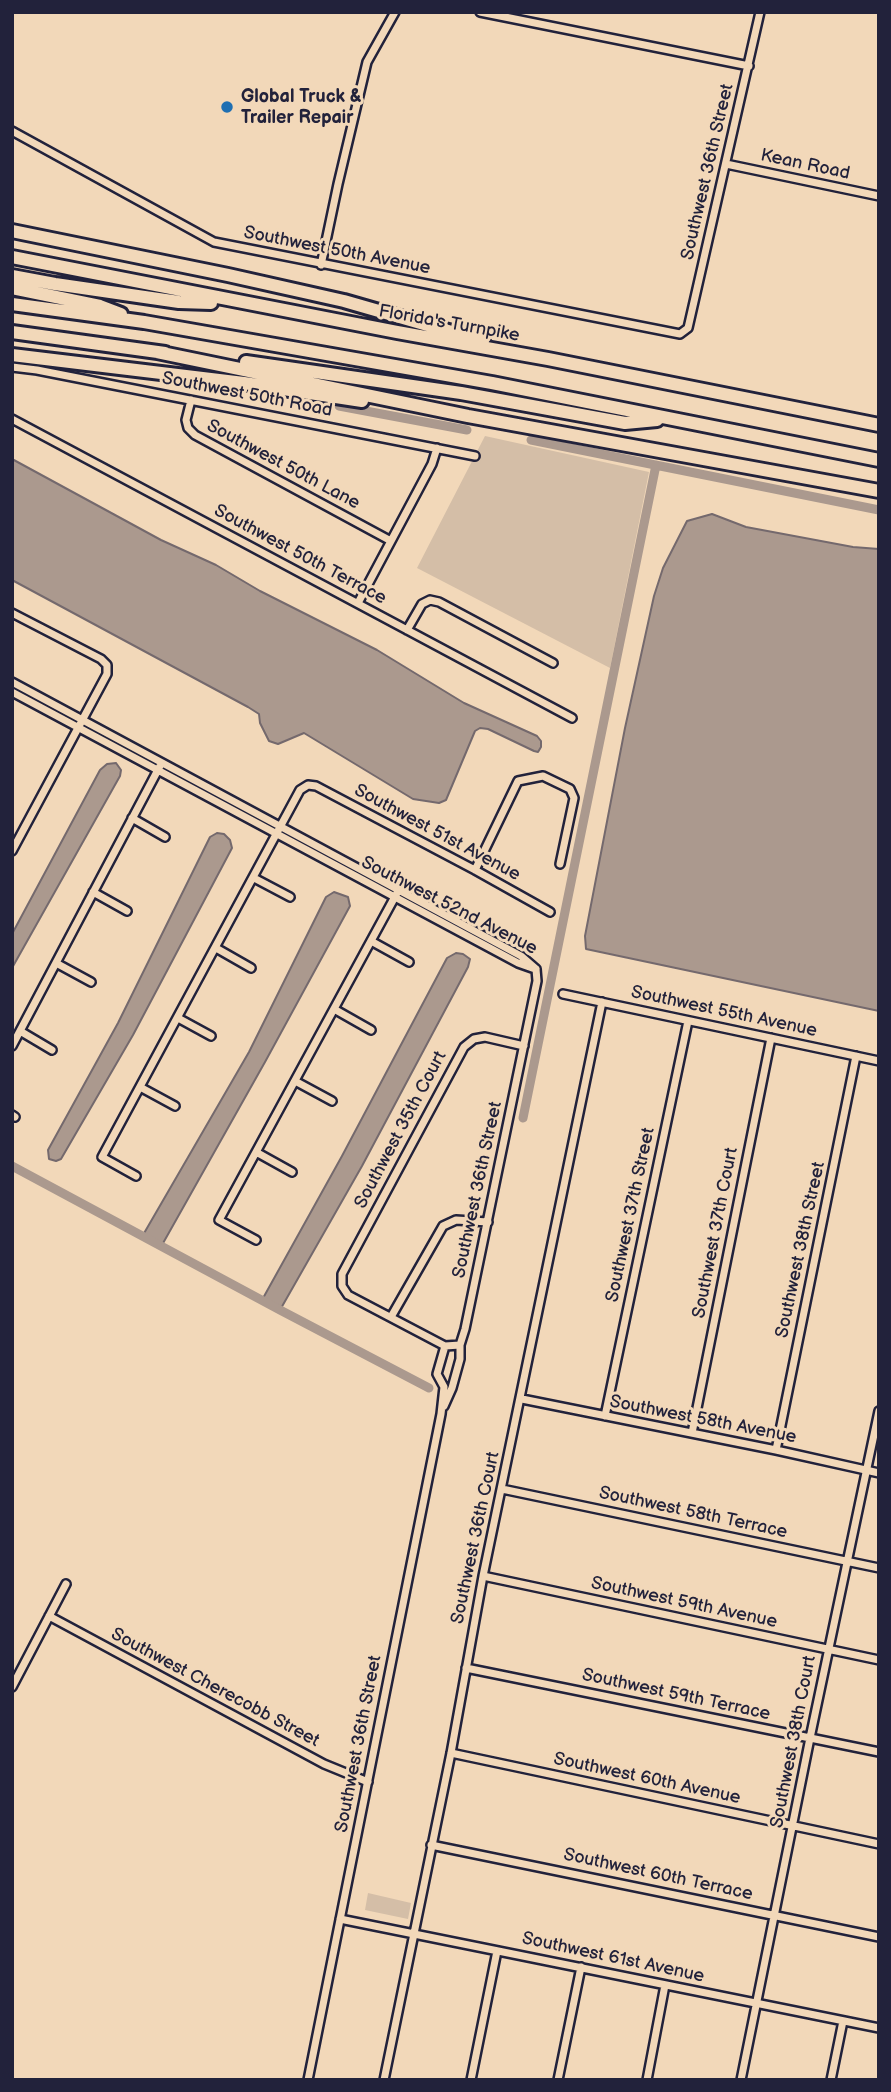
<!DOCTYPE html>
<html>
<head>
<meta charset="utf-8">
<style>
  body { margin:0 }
  #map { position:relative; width:891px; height:2092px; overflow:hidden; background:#f2d8b9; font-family:"Balsamiq Sans",sans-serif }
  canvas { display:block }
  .frame { position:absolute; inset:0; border:14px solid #22223b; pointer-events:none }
</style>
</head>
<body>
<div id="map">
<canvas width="891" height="2092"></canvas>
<div class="frame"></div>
</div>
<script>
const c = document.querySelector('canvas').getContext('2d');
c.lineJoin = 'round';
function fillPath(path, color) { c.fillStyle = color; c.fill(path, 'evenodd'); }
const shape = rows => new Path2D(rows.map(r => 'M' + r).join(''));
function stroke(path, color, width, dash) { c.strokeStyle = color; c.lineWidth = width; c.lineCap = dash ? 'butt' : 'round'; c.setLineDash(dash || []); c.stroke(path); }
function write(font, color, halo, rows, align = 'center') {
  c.font = font + ' "Balsamiq Sans",sans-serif'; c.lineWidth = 6; c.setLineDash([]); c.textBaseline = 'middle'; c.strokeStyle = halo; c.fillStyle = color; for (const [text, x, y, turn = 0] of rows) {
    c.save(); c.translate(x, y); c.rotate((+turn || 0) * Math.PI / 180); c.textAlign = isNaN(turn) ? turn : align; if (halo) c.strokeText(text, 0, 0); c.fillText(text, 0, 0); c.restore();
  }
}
fillPath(shape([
  [485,436,649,472,610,668,417,568],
  [368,1893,411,1903,408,1919,365,1910]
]), '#d4bea7');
const water = shape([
  [12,459,161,540,216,565,260,591,377,650,464,703,537,736,541,741,541,747,538,752,534,751,488,729,480,728,475,731,446,800,439,803,413,799,304,733,278,744,269,741,260,723,259,714,248,707,12,580,12,459],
  [712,514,746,527,853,547,879,549,879,1011,586,949,585,936,625,728,654,596,663,568,687,521,712,514],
  [116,763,121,770,120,776,12,968,12,934,100,770,107,764,116,763],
  [217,833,224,834,230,840,232,848,133,1035,61,1159,56,1161,49,1159,48,1150,118,1023,210,837,217,833],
  [334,892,348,897,350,906,265,1062,162,1245,143,1235,249,1052,326,897,334,892],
  [456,953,463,954,470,959,468,967,362,1166,280,1310,262,1300,342,1156,447,958,456,953]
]);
fillPath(water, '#ab998e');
stroke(water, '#74696d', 2);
stroke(shape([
  [339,406,467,430],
  [531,440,879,510],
  [523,1118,656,465],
  [12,1166,280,1310,429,1388]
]), '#ab998e', 9);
const minor = shape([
  [480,12,749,66],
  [12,131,214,242,680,334,688,328,760,12],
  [726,164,879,196],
  [321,265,338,184,367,62,395,12],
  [12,367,37,370,475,456],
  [191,400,186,420,188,428,195,435,391,541],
  [12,419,572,718],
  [358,603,432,464,437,448],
  [12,613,101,659,107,665,107,674,12,851],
  [407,630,422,604,430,600,439,602,553,663],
  [12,682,521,956,536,969],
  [12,692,518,963,535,969],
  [132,818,165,837],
  [475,870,518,781,543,776,570,789,574,798,560,864],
  [254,878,290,897],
  [93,892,127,911],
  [371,941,409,962],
  [216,948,251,968],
  [56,963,91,982],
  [563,994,879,1061],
  [334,1009,371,1030],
  [178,1018,211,1036],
  [20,1031,52,1050],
  [12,1046,160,766],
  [295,1081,332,1101],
  [140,1087,175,1106],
  [12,1115,15,1117],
  [256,1152,292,1172],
  [136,1176,102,1157,300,790,308,785,316,786,475,870,550,912],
  [256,1240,219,1220,397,893],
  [391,1317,443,1226,456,1220,488,1222],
  [460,1345,445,1346,348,1295,342,1286,342,1274,464,1047,474,1039,485,1037,524,1046],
  [522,1399,776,1450,879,1473],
  [444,1406,452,1388,460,1359,460,1345,465,1329,537,981,536,969],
  [605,1416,688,1021],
  [692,1433,771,1038],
  [776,1450,856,1056],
  [502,1489,879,1568],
  [483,1576,879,1660],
  [49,1616,324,1764,368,1782],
  [466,1668,879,1752],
  [12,1687,66,1584],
  [451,1753,879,1844],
  [431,1845,879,1937],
  [340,1919,879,2028],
  [308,2080,441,1414,444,1387,437,1374,445,1346],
  [384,2080,451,1753,483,1576,602,1002],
  [471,2080,497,1951],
  [558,2080,581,1967],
  [647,2080,665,1985],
  [741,2080,810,1738,879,1411],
  [831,2080,843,2021]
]);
const motorway = shape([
  [12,231,228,275,344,301,483,341],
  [12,257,397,332,548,359,879,425],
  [12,276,55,284,179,302,211,303],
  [12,288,100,306,121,314],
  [12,304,144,322,492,383,879,460],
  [12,332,165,353],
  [157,352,468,416,879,491],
  [12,355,244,383,362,401],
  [246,362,461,393,625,423,657,420]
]);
stroke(minor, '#22223b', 12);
stroke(motorway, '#22223b', 18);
stroke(minor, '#f2d8b9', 7);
stroke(motorway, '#f2d8b9', 12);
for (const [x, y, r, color] of [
  [227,107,7,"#1f6fb2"]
]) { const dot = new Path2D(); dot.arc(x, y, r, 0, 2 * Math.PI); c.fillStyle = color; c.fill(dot); stroke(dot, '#f2d8b9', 2.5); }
write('bold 18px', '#22223b', '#f2d8b9', [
  ["Global Truck &",241,97],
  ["Trailer Repair",241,118]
], 'left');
write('18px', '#22223b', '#f2d8b9', [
  ["Kean Road",805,165,12],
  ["Southwest 36th Street",708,172,-77],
  ["Southwest 50th Avenue",337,251,11],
  ["Florida's Turnpike",449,324,10],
  ["Southwest 50th Road",247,395,11],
  ["Southwest 50th Lane",283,465,28],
  ["Southwest 50th Terrace",300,555,28],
  ["Southwest 51st Avenue",437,833,28],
  ["Southwest 52nd Avenue",449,906,27],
  ["Southwest 55th Avenue",724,1012,12],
  ["Southwest 35th Court",401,1130,-62],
  ["Southwest 36th Street",478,1190,-78],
  ["Southwest 37th Street",631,1215,-78],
  ["Southwest 37th Court",716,1233,-79],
  ["Southwest 38th Street",801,1250,-78],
  ["Southwest 58th Avenue",703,1420,11],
  ["Southwest 58th Terrace",693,1513,12],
  ["Southwest 36th Court",476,1538,-78],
  ["Southwest 59th Avenue",684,1603,12],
  ["Southwest Cherecobb Street",215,1688,28],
  ["Southwest 59th Terrace",676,1695,12],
  ["Southwest 38th Court",794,1742,-79],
  ["Southwest 36th Street",359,1744,-79],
  ["Southwest 60th Avenue",647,1779,12],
  ["Southwest 60th Terrace",658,1875,12],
  ["Southwest 61st Avenue",613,1958,12]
]);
</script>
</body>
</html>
